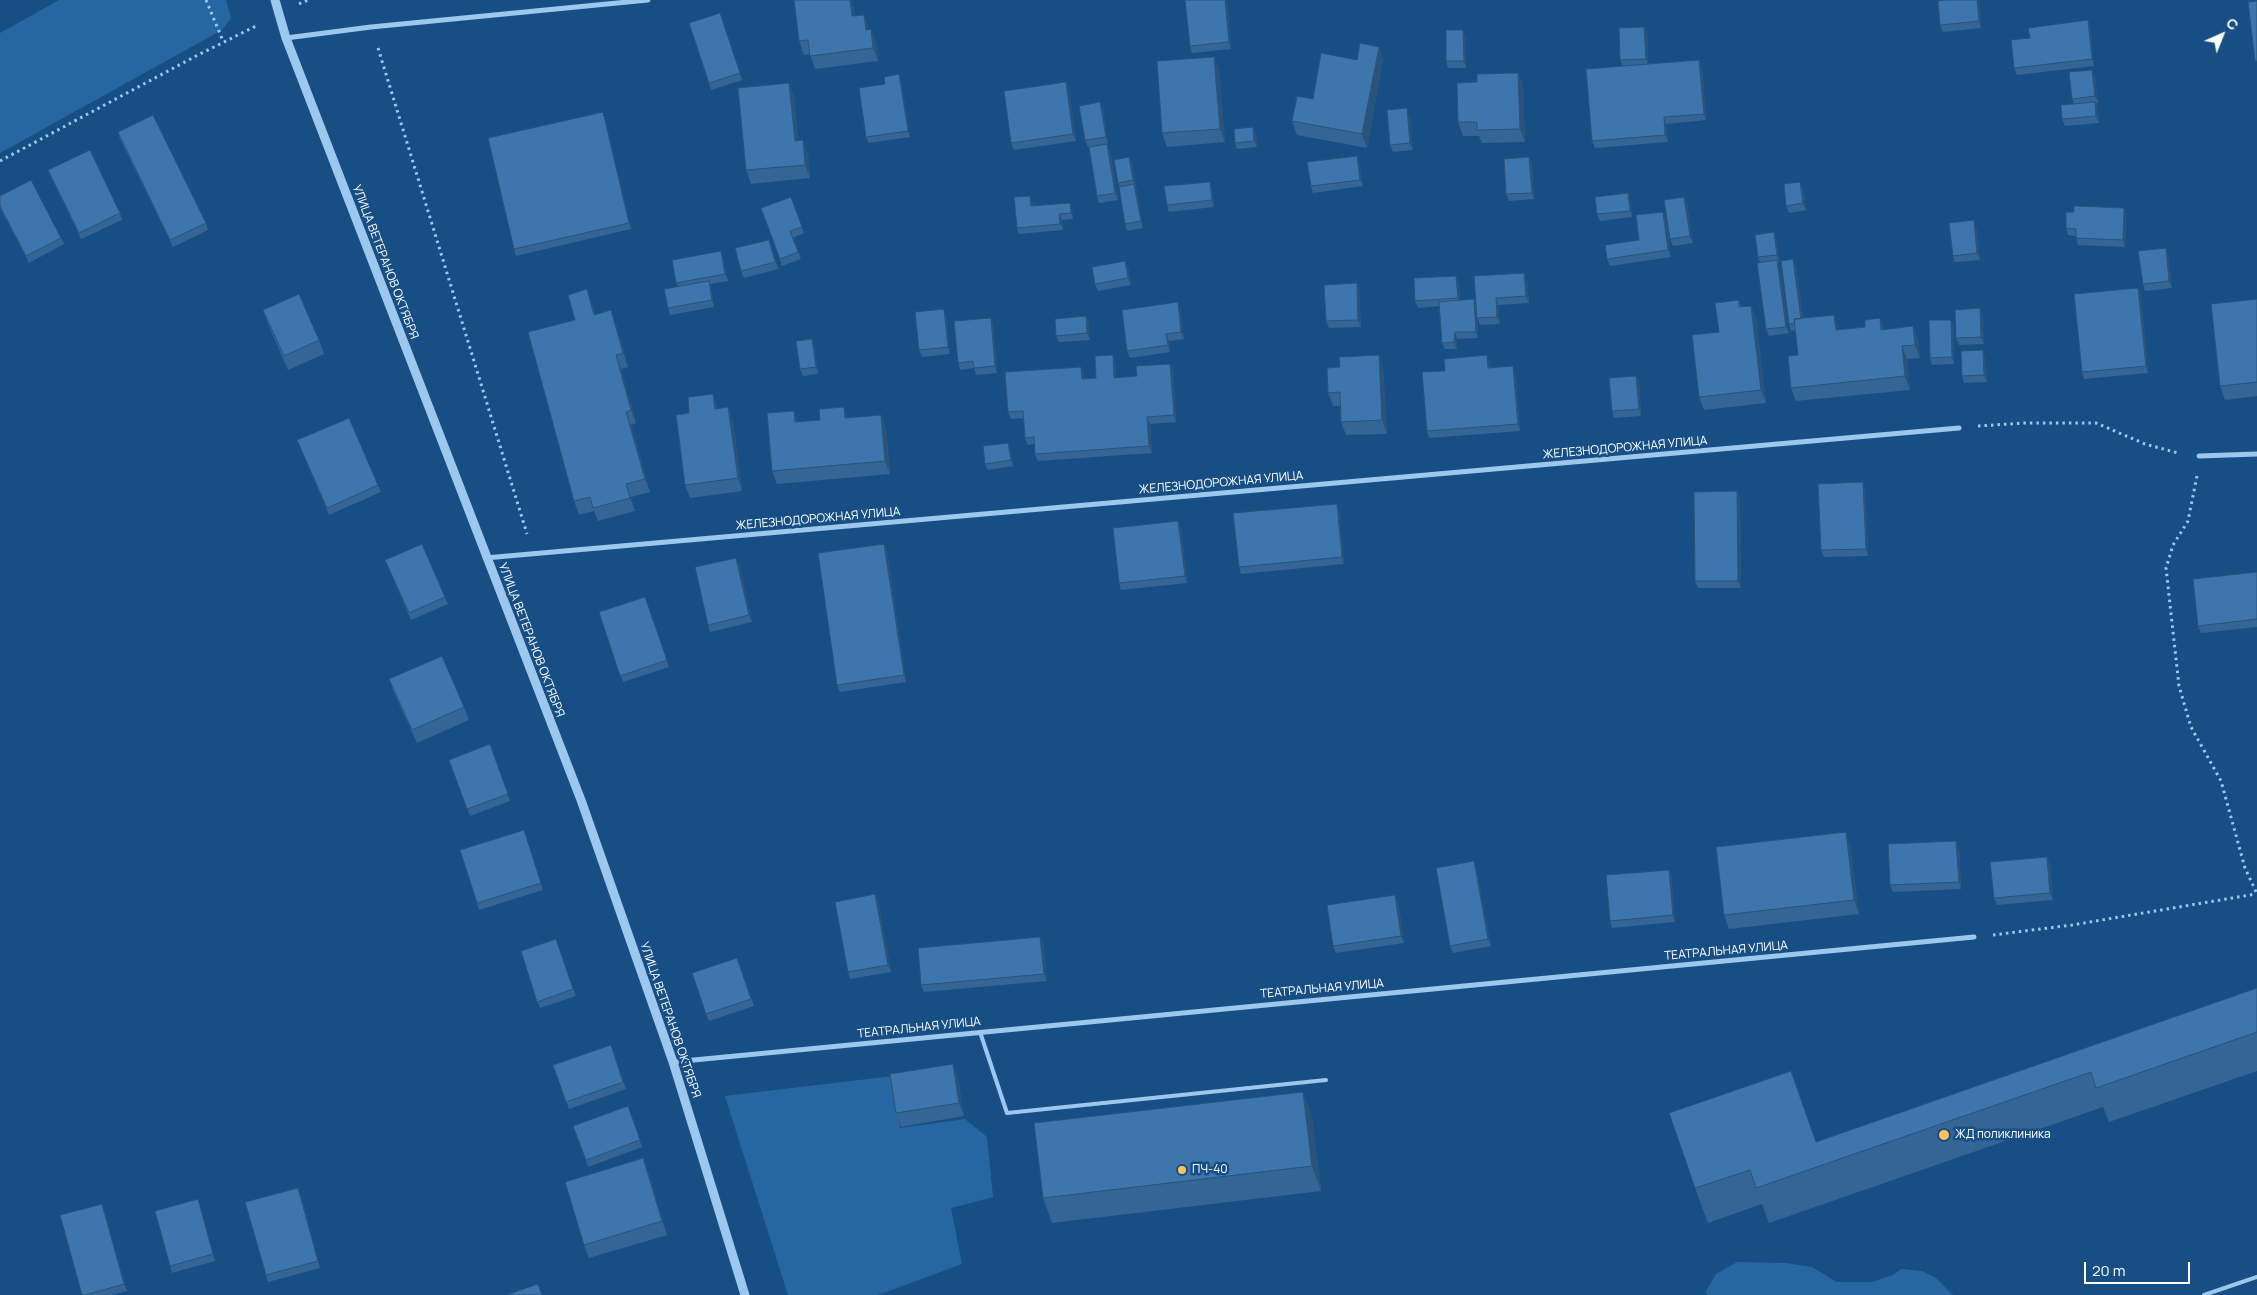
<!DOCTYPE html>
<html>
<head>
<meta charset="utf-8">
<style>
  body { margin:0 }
  #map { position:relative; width:2257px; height:1295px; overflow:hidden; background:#174f85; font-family:Manrope,sans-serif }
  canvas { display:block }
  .north { position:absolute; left:2197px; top:10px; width:50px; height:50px; -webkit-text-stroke:4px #174f85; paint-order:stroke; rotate:44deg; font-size:14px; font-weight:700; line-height:20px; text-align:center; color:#fff }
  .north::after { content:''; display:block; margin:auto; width:18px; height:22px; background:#fff; clip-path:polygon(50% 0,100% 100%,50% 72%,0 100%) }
  .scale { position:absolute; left:2084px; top:1262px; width:106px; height:22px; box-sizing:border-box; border:2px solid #fff; border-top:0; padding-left:6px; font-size:15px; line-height:18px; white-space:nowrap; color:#fff; -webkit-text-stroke:4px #174f85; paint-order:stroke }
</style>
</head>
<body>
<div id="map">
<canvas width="2257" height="1295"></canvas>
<div class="north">С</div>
<div class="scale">20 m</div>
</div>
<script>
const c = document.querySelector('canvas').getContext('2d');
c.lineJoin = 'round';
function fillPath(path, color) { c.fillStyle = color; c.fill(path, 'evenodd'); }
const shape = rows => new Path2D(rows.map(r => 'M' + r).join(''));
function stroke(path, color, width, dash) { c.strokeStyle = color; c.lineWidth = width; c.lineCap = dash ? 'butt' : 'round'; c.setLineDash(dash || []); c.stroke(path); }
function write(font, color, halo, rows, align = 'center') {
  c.font = font + ' Manrope,sans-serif'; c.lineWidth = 5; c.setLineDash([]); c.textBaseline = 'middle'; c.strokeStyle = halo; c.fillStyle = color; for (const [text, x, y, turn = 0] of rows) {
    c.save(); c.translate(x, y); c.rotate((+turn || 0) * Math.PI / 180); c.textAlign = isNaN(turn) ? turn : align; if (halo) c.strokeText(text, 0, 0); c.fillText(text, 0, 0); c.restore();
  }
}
fillPath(shape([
  [59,0,226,0,231,18,222,30,0,153,0,33],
  [893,1076,900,1128,965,1119,987,1137,993,1197,951,1208,962,1264,878,1295,788,1295,725,1096],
  [1737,1262,1786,1263,1812,1267,1837,1282,1872,1282,1893,1275,1901,1269,1922,1271,1936,1278,1953,1295,1707,1295,1706,1291,1716,1274]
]), '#2667a3');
stroke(shape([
  [206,0,223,41],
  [299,4,308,0],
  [378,48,527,534],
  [0,161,196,56,258,25],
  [1978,426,2024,423,2096,423,2145,444,2178,453],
  [2197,476,2188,521,2173,545,2166,568,2179,686,2191,727,2221,781,2245,868,2257,894],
  [1993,935,2072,925,2256,894]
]), '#9dc7ed', 3, [2.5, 4]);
stroke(shape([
  [980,1032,1007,1113,1326,1080],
  [2204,1295,2257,1277]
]), '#9dc7ed', 4);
stroke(shape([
  [286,38,371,27,648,0],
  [2199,456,2257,454],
  [485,558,1959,428],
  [673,1062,1974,937]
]), '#9dc7ed', 5);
stroke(shape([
  [275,0,286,38,581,800,673,1062,745,1295]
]), '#9dc7ed', 9);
fillPath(shape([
  [794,0,852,0,855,16,869,30,871,29,876,43,878,61,815,69,810,54,804,55,799,41],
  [1944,0,1979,0,1981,28,1943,32,1940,25],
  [1227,2,1231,49,1192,53,1190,46],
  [720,13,742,80,711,90,689,23],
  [2088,20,2090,27,2094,66,2017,75,2014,68,2030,38],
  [1644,27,1647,33,1648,64,1699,60,1702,67,1706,120,1666,124,1668,142,1595,148,1592,141,1623,66,1620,60],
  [1466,37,1466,68,1448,68,1446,61],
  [1379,47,1383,60,1367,148,1297,135,1292,121,1313,99,1357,60],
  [1214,57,1219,70,1225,142,1167,147,1162,133],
  [1518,73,1523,86,1525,142,1482,143,1479,136,1463,136,1458,122,1477,82],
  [899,74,901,81,910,137,869,143,866,137,885,84],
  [2095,77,2098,103,2096,103,2098,109,2099,123,2065,126,2062,119,2074,104,2072,99],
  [789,83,794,97,798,141,808,154,810,178,751,184,746,170],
  [1069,89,1076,141,1014,150,1011,143],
  [1100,102,1103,109,1108,144,1088,147,1085,140],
  [603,112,605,119,631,229,516,256,514,249],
  [1409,115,1413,150,1393,152,1390,145],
  [118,132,206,223,208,230,173,247,120,139],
  [1256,134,1257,147,1237,149,1235,143],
  [1107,144,1110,151,1118,200,1099,203,1097,196],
  [1357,156,1359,163,1363,186,1313,193,1311,186],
  [1132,164,1143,228,1127,231,1125,224,1120,187,1118,183],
  [1532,164,1534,199,1509,201,1506,194],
  [48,170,120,213,122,220,81,239,51,177],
  [1210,182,1212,189,1214,207,1169,212,1167,205],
  [1800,182,1803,189,1806,210,1789,213,1786,206],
  [1628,193,1630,200,1632,217,1600,221,1597,214],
  [0,196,61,238,64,244,29,263,0,208],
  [791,197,804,233,793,238,801,259,782,266,761,208],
  [1684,197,1687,204,1693,243,1673,246,1670,239],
  [1033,203,1033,206,1072,209,1073,219,1062,220,1063,230,1019,234,1017,228],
  [2124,208,2126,215,2125,247,2078,245,2076,236,2068,235,2066,228,2074,212],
  [1663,212,1666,219,1671,257,1610,266,1607,259,1639,240],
  [1976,227,1980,260,1955,262,1953,256],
  [1776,239,1779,262,1778,262,1780,267,1789,333,1769,336,1766,329,1760,263,1758,257],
  [769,240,778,269,744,278,741,271],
  [721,251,723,258,728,281,710,284,711,288,714,307,670,315,668,308,678,286,676,283],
  [2168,254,2172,288,2145,291,2143,284],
  [1125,261,1128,268,1131,285,1098,291,1095,284],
  [1796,266,1803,319,1839,329,1839,330,1865,327,1880,318,1884,330,1913,326,1918,340,1920,358,1907,359,1910,390,1796,401,1791,388,1798,355,1796,330,1791,331,1789,324],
  [1527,280,1529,303,1498,305,1500,324,1480,325,1477,316,1478,338,1457,339,1457,349,1445,349,1442,343,1439,306,1418,308,1415,301,1459,283,1460,300,1474,299,1476,305],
  [1357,283,1359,290,1361,327,1329,328,1326,321],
  [2138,288,2141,295,2148,373,2084,379,2082,372],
  [2257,299,2257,396,2225,400,2220,386],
  [1739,300,1741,307,1751,306,1756,319,1766,403,1704,410,1699,397,1719,332],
  [592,303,595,314,616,324,628,367,621,369,636,423,631,425,650,492,631,497,635,511,598,521,594,511,579,515,574,501,575,320],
  [1180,309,1184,339,1169,341,1170,352,1130,358,1127,351],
  [263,310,319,340,324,354,288,370,268,324],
  [1982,315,1984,344,1959,345,1956,338],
  [946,316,950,354,922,357,919,350],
  [1086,316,1089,323,1090,340,1059,342,1056,336],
  [991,318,993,325,997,373,976,375,974,368,960,370,958,363],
  [1954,326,1954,364,1932,365,1930,358],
  [814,346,818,374,803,376,800,369],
  [1113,355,1115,362,1116,378,1137,376,1170,364,1173,370,1176,422,1150,424,1152,453,1038,461,1035,454,1035,444,1028,445,1025,438,1024,418,1011,419,1008,412,1081,367,1084,374,1084,379,1096,378],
  [1379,355,1383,368,1387,434,1346,435,1341,422,1341,406,1333,406,1328,393,1340,367],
  [1985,357,1987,382,1964,383,1962,376],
  [1490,362,1490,367,1515,373,1520,431,1429,438,1427,431,1445,371],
  [1636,376,1639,383,1641,416,1614,418,1612,411],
  [713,394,718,409,728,407,733,421,742,491,690,498,685,485,689,413],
  [881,415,886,428,890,474,777,484,772,471,798,422],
  [297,440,378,485,381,492,329,515],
  [1008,443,1010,450,1013,466,988,470,985,464],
  [1863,482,1865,489,1868,556,1824,557,1821,550],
  [1740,498,1741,588,1698,588,1695,581],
  [1337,504,1339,511,1344,564,1241,574,1239,567],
  [1181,528,1187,583,1121,590,1119,583],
  [884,544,887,551,906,682,840,692,837,685],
  [736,558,739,564,752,622,710,632,708,625],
  [385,560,445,597,448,604,411,620],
  [2257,572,2257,627,2201,633,2198,626],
  [645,597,669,667,623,682,599,612],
  [389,679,464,707,469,720,417,743,394,693],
  [490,744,510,801,470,816,449,760],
  [524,830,543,890,479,910,477,903],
  [1850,846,1859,914,1729,929,1724,915],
  [1959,848,1961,889,1893,892,1890,885],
  [2050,864,2053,900,1997,905,1994,898],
  [1476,868,1491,946,1453,953,1450,946],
  [1669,870,1671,876,1675,922,1612,928,1610,921],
  [875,894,878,901,891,972,850,979,848,972],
  [1398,902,1404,943,1336,953,1333,946],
  [556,939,576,996,540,1008,521,951],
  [1043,943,1047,981,924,992,921,985],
  [737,958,754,1006,709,1021,706,1014],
  [2257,988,2257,1071,2109,1122,2103,1107,1769,1223,1762,1204,1708,1223,1695,1188,1816,1142],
  [611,1045,626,1089,569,1109,553,1065],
  [958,1078,964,1116,901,1127,896,1113],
  [1303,1092,1312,1117,1321,1191,1052,1223,1043,1198],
  [628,1106,642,1147,588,1167,573,1126],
  [648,1171,667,1235,589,1258,584,1245],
  [301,1195,320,1268,268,1282,266,1275],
  [198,1199,215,1261,172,1273,170,1266],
  [104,1211,127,1291,112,1295,82,1295]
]), '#346595');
fillPath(shape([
  [850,0,852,0,853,2,857,30,852,16],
  [1225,0,1226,0,1227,2,1231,49,1229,42],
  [1977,0,1979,0,1981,28,1979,21],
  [864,15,869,28,871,44,866,30],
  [2088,20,2090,27,2094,66,2092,59],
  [1644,27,1647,33,1648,66,1646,59],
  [871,29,876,43,878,61,873,48],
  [1463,30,1466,37,1466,68,1464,61],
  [1379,47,1383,60,1367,148,1362,134],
  [1214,57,1219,70,1225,142,1220,129],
  [1699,60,1702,67,1706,120,1704,114],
  [2092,70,2095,77,2098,103,2095,96],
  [1518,73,1523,86,1525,142,1520,129],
  [899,74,901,81,910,137,908,131],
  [1066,82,1069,89,1076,141,1073,134],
  [789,83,794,97,799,155,795,141],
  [1100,102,1103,109,1108,144,1106,137],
  [2095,102,2098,109,2099,123,2096,116],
  [1407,108,1409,115,1413,150,1410,143],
  [603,112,605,119,631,229,629,223],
  [1664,117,1666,124,1668,142,1665,135],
  [1253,127,1256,134,1257,147,1254,141],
  [803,140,808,154,810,178,805,165],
  [1107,144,1110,151,1118,200,1115,193],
  [1357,156,1359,163,1363,186,1360,180],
  [1129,157,1132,164,1143,228,1141,221],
  [1529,157,1532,164,1534,199,1532,193],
  [1210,182,1212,189,1214,207,1212,200],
  [1800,182,1803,189,1806,210,1803,203],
  [1628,193,1630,200,1632,217,1630,211],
  [1030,196,1033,203,1034,213,1031,206],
  [1684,197,1687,204,1693,243,1690,236],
  [1070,203,1072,209,1073,219,1071,213],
  [2124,208,2126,215,2125,247,2123,240],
  [1663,212,1666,219,1671,257,1668,250],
  [1059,214,1062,220,1063,230,1060,224],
  [1974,220,1976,227,1980,260,1977,253],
  [1774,232,1776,239,1779,262,1777,255],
  [2166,248,2168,254,2172,288,2169,281],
  [721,251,723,258,728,281,725,274],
  [1793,259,1796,266,1804,329,1801,322],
  [1777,260,1780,267,1789,333,1786,327],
  [1125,261,1128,268,1131,285,1128,278],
  [1524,273,1527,280,1529,303,1526,296],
  [1456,276,1459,283,1460,305,1458,298],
  [709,281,711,288,714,307,712,300],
  [1357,283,1359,290,1361,327,1358,320],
  [2138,288,2141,295,2148,373,2146,366],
  [587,289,592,303,599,328,594,315],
  [1496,298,1498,305,1500,324,1497,317],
  [1474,299,1476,305,1478,338,1476,332],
  [1178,302,1180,309,1184,339,1181,332],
  [1751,306,1756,319,1766,403,1761,390],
  [1980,308,1982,315,1984,344,1981,337],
  [944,309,946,316,950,354,948,347],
  [611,310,616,324,628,367,623,353],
  [1834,315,1839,329,1841,344,1836,330],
  [1086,316,1089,323,1090,340,1087,333],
  [991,318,993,325,997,373,995,366],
  [1880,318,1885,332,1881,330],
  [1951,320,1954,326,1954,364,1952,357],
  [1913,326,1918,340,1920,358,1915,345],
  [1455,332,1457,339,1457,349,1454,342],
  [1166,334,1169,341,1170,352,1168,345],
  [812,339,814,346,818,374,816,367],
  [1902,346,1907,359,1910,390,1905,376],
  [1983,350,1985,357,1987,382,1984,375],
  [616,355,621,369,636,423,631,410],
  [1113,355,1115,362,1117,385,1114,378],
  [1379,355,1383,368,1387,434,1382,420],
  [1487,355,1490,362,1491,375,1488,368],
  [1170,364,1173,370,1176,422,1174,415],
  [1513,366,1515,373,1520,431,1518,424],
  [1081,367,1084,374,1085,386,1082,379],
  [1636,376,1639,383,1641,416,1639,409],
  [713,394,717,407,720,423,715,409],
  [728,407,733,421,742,491,738,478],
  [844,407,849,420,845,418],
  [794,411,799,424,795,422],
  [626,412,631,425,650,492,645,479],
  [881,415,886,428,890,474,885,461],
  [1147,417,1150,424,1152,453,1149,446],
  [1008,443,1010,450,1013,466,1011,460],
  [1863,482,1865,489,1868,556,1866,549],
  [626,484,631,497,635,511,630,498],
  [1737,491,1740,498,1741,588,1738,581],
  [1337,504,1339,511,1344,564,1342,557],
  [1178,521,1181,528,1187,583,1185,576],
  [884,544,887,551,906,682,904,675],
  [736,558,739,564,752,622,749,615],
  [1846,832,1850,846,1859,914,1854,900],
  [1956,841,1959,848,1961,889,1959,882],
  [2047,857,2050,864,2053,900,2050,893],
  [1474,861,1476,868,1491,946,1488,939],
  [1669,870,1671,876,1675,922,1673,915],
  [875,894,878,901,891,972,888,965],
  [1395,895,1398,902,1404,943,1401,936],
  [1040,937,1043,943,1047,981,1044,974],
  [953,1064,958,1078,964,1116,959,1103],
  [1303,1092,1312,1117,1321,1191,1312,1166],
  [643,1158,648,1171,667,1235,662,1221],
  [298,1188,301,1195,320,1268,318,1261],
  [102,1204,104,1211,127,1291,124,1284]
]), '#2a5379');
const building = shape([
  [794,0,850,0,852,16,864,15,866,30,871,29,873,48,810,56,808,40,799,41,794,0],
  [1185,0,1225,0,1229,42,1190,46,1185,0],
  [1944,0,1977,0,1979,21,1940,25,1938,1,1944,0],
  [2257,1,2257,61,2255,61,2248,2,2257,1],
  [720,13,740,73,709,83,689,23,720,13],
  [2088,20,2092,59,2014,68,2011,40,2030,38,2028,28,2088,20],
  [1644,27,1646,59,1620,60,1619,28,1644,27],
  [1446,30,1463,30,1464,61,1446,61,1446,30],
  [1360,43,1379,47,1362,134,1292,121,1297,96,1313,99,1321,53,1357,60,1360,43],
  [1214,57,1220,129,1162,133,1157,61,1214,57],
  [1699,60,1704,114,1664,117,1665,135,1592,141,1586,69,1699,60],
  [2092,70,2095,96,2072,99,2069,72,2092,70],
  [1518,73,1520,129,1477,130,1477,122,1458,122,1457,83,1477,82,1477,74,1518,73],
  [899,74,908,131,866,137,859,88,885,84,884,77,899,74],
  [1066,82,1073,134,1011,143,1004,91,1066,82],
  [789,83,795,141,803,140,805,165,746,170,738,88,789,83],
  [1100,102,1106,137,1085,140,1079,106,1100,102],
  [2095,102,2096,116,2062,119,2061,105,2095,102],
  [1407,108,1410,143,1390,145,1387,110,1407,108],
  [603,112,629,223,514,249,488,138,603,112],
  [153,115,206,223,170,240,118,132,153,115],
  [1253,127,1254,141,1235,143,1234,129,1253,127],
  [1107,144,1115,193,1097,196,1089,147,1107,144],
  [90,150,120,213,79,233,48,170,90,150],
  [1357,156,1360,180,1311,186,1307,162,1357,156],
  [1129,157,1133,180,1118,183,1114,160,1129,157],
  [1529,157,1532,193,1506,194,1504,159,1529,157],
  [31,180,61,238,26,256,0,206,0,196,31,180],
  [1210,182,1212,200,1167,205,1164,186,1210,182],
  [1800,182,1803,203,1786,206,1784,184,1800,182],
  [1134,184,1141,221,1125,224,1119,187,1134,184],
  [1628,193,1630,211,1597,214,1595,197,1628,193],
  [1030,196,1031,206,1070,203,1071,213,1059,214,1060,224,1017,228,1014,197,1030,196],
  [791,197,802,227,790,231,798,252,780,259,761,208,791,197],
  [1684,197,1690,236,1670,239,1664,200,1684,197],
  [2074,206,2124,208,2123,240,2076,238,2076,229,2066,228,2066,212,2074,212,2074,206],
  [1663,212,1668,250,1607,259,1605,245,1639,240,1636,215,1663,212],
  [1974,220,1977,253,1953,256,1949,223,1974,220],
  [1774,232,1777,255,1758,257,1755,235,1774,232],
  [769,240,775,262,741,271,735,248,769,240],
  [2166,248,2169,281,2143,284,2138,251,2166,248],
  [721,251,725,274,676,283,672,260,721,251],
  [1793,259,1801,319,1794,319,1795,323,1789,324,1781,261,1793,259],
  [1777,260,1786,327,1766,329,1757,263,1777,260],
  [1125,261,1128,278,1095,284,1092,267,1125,261],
  [1524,273,1526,296,1496,298,1497,317,1477,318,1474,276,1524,273],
  [1456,276,1458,298,1415,301,1414,278,1456,276],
  [709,281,712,300,668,308,664,289,709,281],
  [1357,283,1358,320,1326,321,1324,285,1357,283],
  [2138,288,2146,366,2082,372,2074,294,2138,288],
  [587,289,594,315,611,310,623,353,616,355,631,410,626,412,645,479,626,484,630,498,593,508,590,497,574,501,528,332,575,320,568,295,587,289],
  [299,294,319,340,284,356,263,310,299,294],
  [1474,299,1476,332,1455,332,1454,342,1442,343,1439,302,1474,299],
  [2257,299,2257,382,2220,386,2211,304,2257,299],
  [1739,300,1739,307,1751,306,1761,390,1699,397,1692,335,1719,332,1715,303,1739,300],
  [1178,302,1181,332,1166,334,1168,345,1127,351,1122,310,1178,302],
  [1980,308,1981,337,1956,338,1955,310,1980,308],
  [944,309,948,347,919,350,915,312,944,309],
  [1834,315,1836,330,1865,327,1865,320,1880,318,1881,330,1913,326,1915,345,1902,346,1905,376,1791,388,1788,356,1798,355,1794,319,1834,315],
  [1086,316,1087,333,1056,336,1055,319,1086,316],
  [991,318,995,366,974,368,973,361,958,363,954,321,991,318],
  [1929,320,1951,320,1952,357,1930,358,1929,320],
  [812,339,816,367,800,369,796,341,812,339],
  [1983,350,1984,375,1962,376,1961,351,1983,350],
  [1113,355,1114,378,1137,376,1136,366,1170,364,1174,415,1147,417,1149,446,1035,454,1034,437,1025,438,1023,411,1008,412,1005,372,1081,367,1082,379,1096,378,1095,356,1113,355],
  [1379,355,1382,420,1341,422,1340,392,1328,393,1327,368,1340,367,1339,357,1379,355],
  [1487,355,1488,368,1513,366,1518,424,1427,431,1422,372,1445,371,1444,359,1487,355],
  [1636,376,1639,409,1612,411,1609,378,1636,376],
  [713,394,715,409,728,407,738,478,685,485,676,415,689,413,688,397,713,394],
  [844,407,845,418,881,415,885,461,772,471,767,413,794,411,795,422,820,420,819,409,844,407],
  [349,418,378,485,327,508,297,440,349,418],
  [1008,443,1011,460,985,464,983,446,1008,443],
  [1863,482,1866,549,1821,550,1818,484,1863,482],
  [1737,491,1738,581,1695,581,1694,492,1737,491],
  [1337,504,1342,557,1239,567,1233,513,1337,504],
  [1178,521,1185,576,1119,583,1113,528,1178,521],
  [422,544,445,597,409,613,385,560,422,544],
  [884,544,904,675,837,685,818,553,884,544],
  [736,558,749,615,708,625,695,567,736,558],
  [2257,572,2257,619,2198,626,2193,579,2257,572],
  [645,597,667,660,620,676,599,612,645,597],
  [442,656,464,707,412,730,389,679,442,656],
  [490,744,508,794,467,809,449,760,490,744],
  [524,830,541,883,477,903,460,850,524,830],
  [1846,832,1854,900,1724,915,1716,847,1846,832],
  [1956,841,1959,882,1890,885,1888,844,1956,841],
  [2047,857,2050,893,1994,898,1990,862,2047,857],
  [1474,861,1488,939,1450,946,1436,868,1474,861],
  [1669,870,1673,915,1610,921,1606,875,1669,870],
  [875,894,888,965,848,972,835,902,875,894],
  [1395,895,1401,936,1333,946,1327,905,1395,895],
  [1040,937,1044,974,921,985,918,948,1040,937],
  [556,939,573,989,537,1002,521,951,556,939],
  [737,958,751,999,706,1014,692,973,737,958],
  [2257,988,2257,1032,2096,1088,2091,1072,1756,1188,1750,1170,1695,1188,1669,1113,1791,1071,1816,1142,2257,988],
  [611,1045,623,1082,566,1102,553,1065,611,1045],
  [953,1064,959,1103,896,1113,890,1074,953,1064],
  [1303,1092,1312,1166,1043,1198,1034,1123,1303,1092],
  [628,1106,640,1140,586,1160,573,1126,628,1106],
  [643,1158,662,1221,584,1245,565,1182,643,1158],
  [298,1188,318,1261,266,1275,245,1202,298,1188],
  [198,1199,213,1254,170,1266,155,1211,198,1199],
  [102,1204,124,1284,85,1295,82,1295,60,1215,102,1204],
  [538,1284,542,1295,506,1295,538,1284]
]);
fillPath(building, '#3c76ad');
stroke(building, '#2a5379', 1);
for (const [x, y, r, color] of [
  [1944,1135,6,"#ffc359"],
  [1182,1170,5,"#ffc359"]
]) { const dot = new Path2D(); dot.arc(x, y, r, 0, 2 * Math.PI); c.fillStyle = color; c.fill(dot); stroke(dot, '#174f85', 2); }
write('12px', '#fff', '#174f85', [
  ["УЛИЦА ВЕТЕРАНОВ ОКТЯБРЯ",385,262,69],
  ["ЖЕЛЕЗНОДОРОЖНАЯ УЛИЦА",1625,448,-5],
  ["ЖЕЛЕЗНОДОРОЖНАЯ УЛИЦА",1221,483,-5],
  ["ЖЕЛЕЗНОДОРОЖНАЯ УЛИЦА",818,519,-5],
  ["УЛИЦА ВЕТЕРАНОВ ОКТЯБРЯ",531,640,69],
  ["ТЕАТРАЛЬНАЯ УЛИЦА",1726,951,-5],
  ["ТЕАТРАЛЬНАЯ УЛИЦА",1322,989,-5],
  ["УЛИЦА ВЕТЕРАНОВ ОКТЯБРЯ",670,1020,71],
  ["ТЕАТРАЛЬНАЯ УЛИЦА",919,1028,-6]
]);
write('12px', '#fff', '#174f85', [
  ["ЖД поликлиника",1955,1135],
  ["ПЧ-40",1192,1170]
], 'left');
</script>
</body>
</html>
